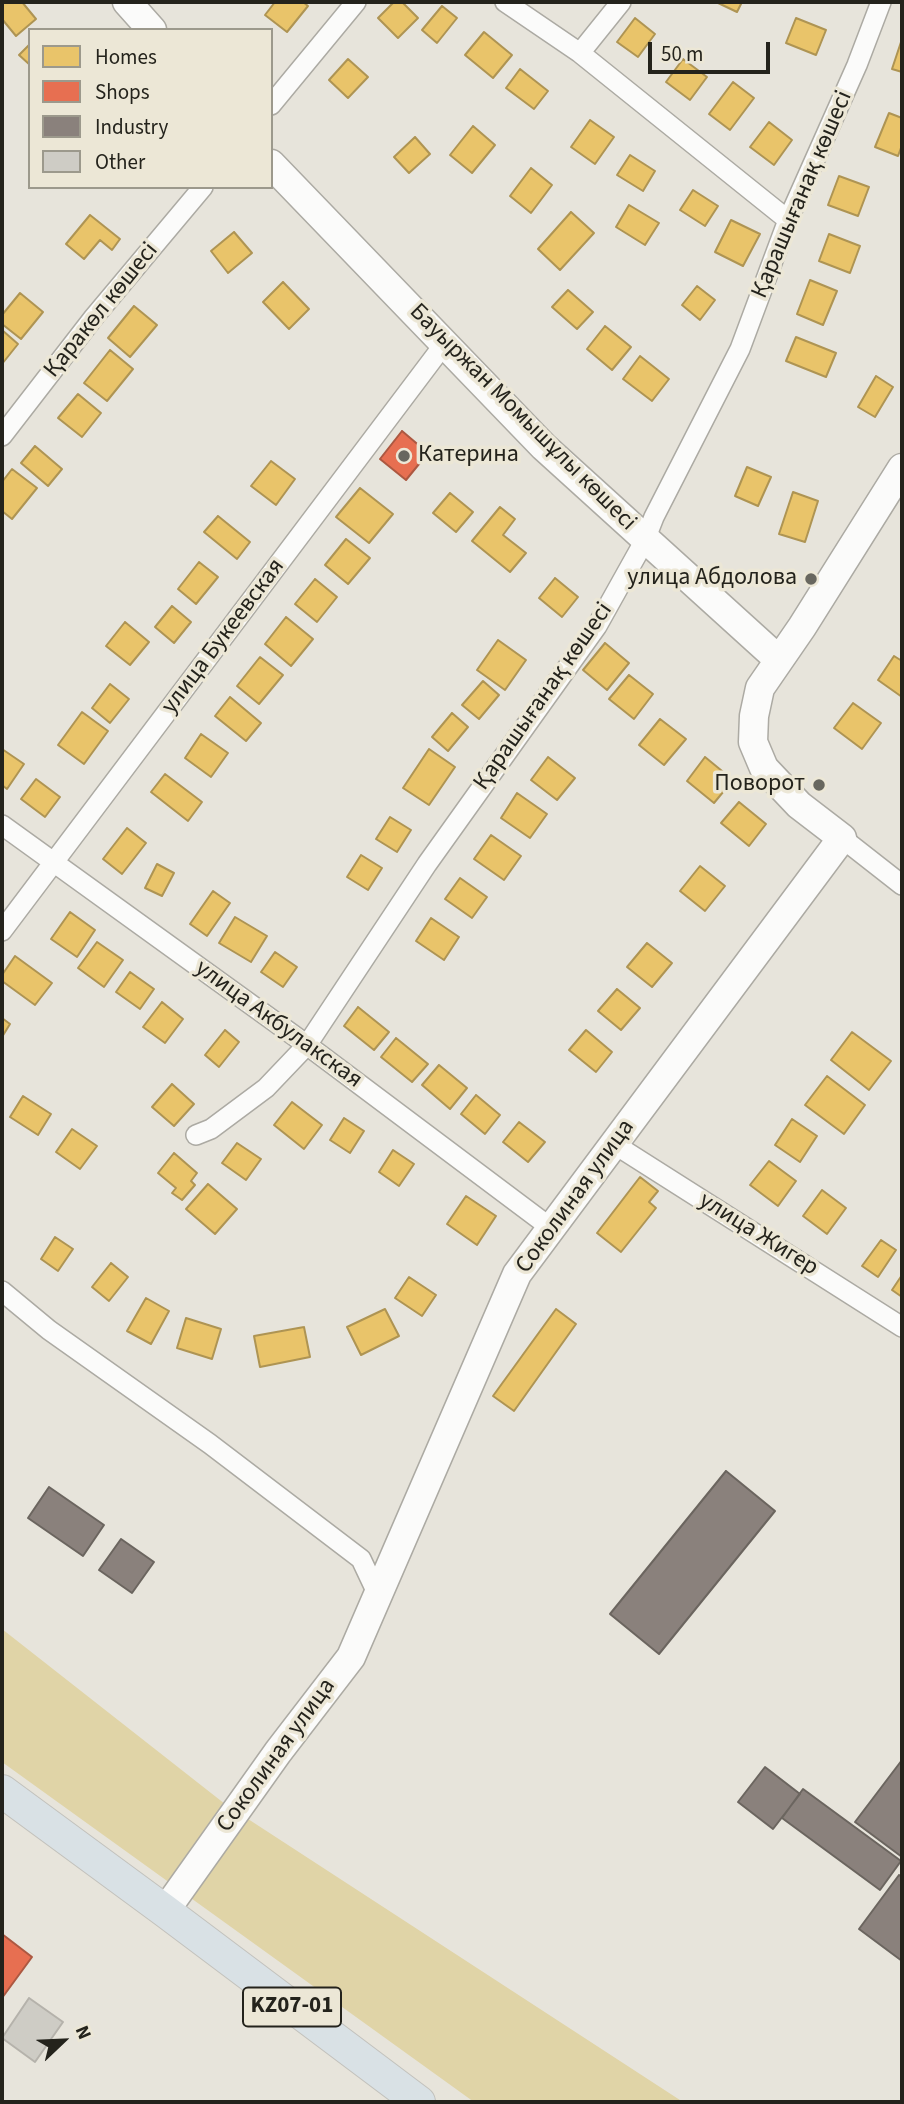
<!DOCTYPE html>
<html>
<head>
<meta charset="utf-8">
<style>
  body { margin:0 }
  #map { position:relative; width:904px; height:2104px; overflow:hidden; background:#e7e4db; font-family:"Source Sans 3",sans-serif }
  canvas { display:block }
  .frame { position:absolute; inset:0; border:4px solid #24231c; pointer-events:none }
  .legend { position:absolute; left:28px; top:28px; width:245px; height:161px; box-sizing:border-box; background:#ece7d6; border:2px solid #9c998c; margin:0; padding:9px 12px; list-style:none; font-size:21px; color:#24231c }
  .legend li { display:flex; align-items:center; gap:14px; height:35px }
  .legend b { width:35px; border:2px solid #9c998c }
  .north { position:absolute; left:28px; top:2006px; width:70px; height:70px; -webkit-text-stroke:5px #ece7d6; paint-order:stroke; rotate:67deg; font-size:19px; font-weight:700; line-height:28px; text-align:center; color:#24231c }
  .north::after { content:''; display:block; margin:auto; width:24px; height:32px; background:#24231c; clip-path:polygon(50% 0,100% 100%,50% 72%,0 100%) }
  .scale { position:absolute; left:648px; top:42px; width:122px; height:32px; box-sizing:border-box; border:4px solid #24231c; border-top:0; padding-left:9px; font-size:21px; line-height:24px; white-space:nowrap; color:#24231c; -webkit-text-stroke:5px #ece7d6; paint-order:stroke }
</style>
</head>
<body>
<div id="map">
<canvas width="904" height="2104"></canvas>
<div class="frame"></div>
<ul class="legend">
<li><b style="height:19px;background:#e9c46a"></b>Homes</li>
<li><b style="height:19px;background:#e76f51"></b>Shops</li>
<li><b style="height:19px;background:#8a817c"></b>Industry</li>
<li><b style="height:19px;background:#ceccc5"></b>Other</li>
</ul>
<div class="north">N</div>
<div class="scale">50 m</div>
</div>
<script>
const c = document.querySelector('canvas').getContext('2d');
c.lineJoin = 'round';
function fillPath(path, color) { c.fillStyle = color; c.fill(path, 'evenodd'); }
const shape = rows => new Path2D(rows.map(r => 'M' + r).join(''));
function stroke(path, color, width, dash) { c.strokeStyle = color; c.lineWidth = width; c.lineCap = dash ? 'butt' : 'round'; c.setLineDash(dash || []); c.stroke(path); }
function write(font, color, halo, rows, align = 'center') {
  c.font = font + ' "Source Sans 3",sans-serif'; c.lineWidth = 7; c.setLineDash([]); c.textBaseline = 'middle'; c.strokeStyle = halo; c.fillStyle = color; for (const [text, x, y, turn = 0] of rows) {
    c.save(); c.translate(x, y); c.rotate((+turn || 0) * Math.PI / 180); c.textAlign = isNaN(turn) ? turn : align; if (halo) c.strokeText(text, 0, 0); c.fillText(text, 0, 0); c.restore();
  }
}
fillPath(shape([
  [2,1629,225,1804,683,2102,474,2102,2,1762]
]), '#e0d4a7');
const homes = shape([
  [2,2,22,2,36,19,16,36,2,19,2,2],
  [275,2,303,2,308,6,287,32,265,15,275,2],
  [394,2,402,2,418,18,398,38,378,18,394,2],
  [716,2,742,2,737,12,716,2],
  [442,6,457,18,437,43,422,30,442,6],
  [635,18,655,34,638,57,617,42,635,18],
  [796,18,826,30,816,55,786,43,796,18],
  [484,32,512,55,493,78,465,55,484,32],
  [902,39,902,72,892,69,902,39],
  [30,44,30,65,19,55,30,44],
  [348,59,368,77,348,98,329,80,348,59],
  [683,59,707,77,690,100,666,82,683,59],
  [520,69,548,91,534,109,506,88,520,69],
  [733,82,754,98,730,130,709,114,733,82],
  [889,113,902,118,902,145,898,156,875,147,889,113],
  [590,120,614,137,595,164,571,147,590,120],
  [769,122,792,140,774,165,750,147,769,122],
  [473,126,495,145,472,173,450,155,473,126],
  [415,137,430,154,409,173,394,157,415,137],
  [630,155,655,171,643,191,617,175,630,155],
  [531,168,552,185,531,213,510,196,531,168],
  [839,176,869,187,858,216,828,205,839,176],
  [693,190,718,206,705,226,680,210,693,190],
  [629,205,659,223,645,245,616,227,629,205],
  [571,212,594,233,560,270,538,249,571,212],
  [90,215,120,239,112,250,100,240,84,259,66,244,90,215],
  [731,220,760,234,743,266,715,252,731,220],
  [234,232,252,253,228,273,211,251,234,232],
  [829,234,860,246,850,273,819,261,829,234],
  [810,280,837,291,823,325,797,314,810,280],
  [283,282,309,309,289,329,263,302,283,282],
  [697,286,715,300,700,320,682,305,697,286],
  [568,290,593,312,577,329,552,307,568,290],
  [20,293,43,312,21,339,2,324,2,315,20,293],
  [134,306,157,325,130,357,108,338,134,306],
  [605,326,631,347,612,370,587,349,605,326],
  [2,330,18,344,2,364,2,330],
  [796,337,836,353,826,377,786,361,796,337],
  [110,350,133,369,107,401,84,383,110,350],
  [640,356,669,379,652,401,623,379,640,356],
  [876,376,893,387,875,417,858,407,876,376],
  [78,394,101,413,82,437,58,418,78,394],
  [35,446,62,469,48,486,21,463,35,446],
  [271,461,295,479,276,505,251,486,271,461],
  [747,467,771,477,758,506,735,496,747,467],
  [12,469,37,488,12,519,2,511,2,482,12,469],
  [360,488,393,514,369,543,336,517,360,488],
  [793,492,818,501,805,542,779,534,793,492],
  [450,493,473,512,456,532,433,513,450,493],
  [500,507,515,519,503,535,526,553,510,572,472,541,500,507],
  [218,516,250,542,237,559,204,532,218,516],
  [346,539,370,558,348,584,325,565,346,539],
  [199,562,218,577,196,604,178,589,199,562],
  [555,578,578,597,562,617,539,598,555,578],
  [315,579,337,597,317,622,295,604,315,579],
  [172,606,191,622,174,643,155,627,172,606],
  [286,617,313,639,291,666,265,644,286,617],
  [125,622,149,642,130,665,106,646,125,622],
  [498,640,526,660,505,690,477,670,498,640],
  [605,643,629,663,607,690,583,670,605,643],
  [894,656,902,661,902,697,878,680,894,656],
  [260,657,283,675,259,704,237,686,260,657],
  [629,675,653,694,634,719,609,699,629,675],
  [483,681,499,695,479,719,462,705,483,681],
  [110,684,129,699,110,723,92,708,110,684],
  [230,697,261,723,246,741,215,716,230,697],
  [853,703,881,723,862,749,834,728,853,703],
  [82,712,108,731,84,764,58,745,82,712],
  [452,713,468,727,448,751,432,737,452,713],
  [660,719,686,739,664,765,639,745,660,719],
  [201,734,228,753,211,777,185,758,201,734],
  [2,749,24,764,7,789,2,785,2,749],
  [429,749,455,767,429,805,403,788,429,749],
  [548,757,575,778,557,800,531,780,548,757],
  [705,757,733,780,714,803,687,781,705,757],
  [165,774,202,802,188,821,151,792,165,774],
  [36,779,60,797,45,817,21,799,36,779],
  [517,793,547,814,530,838,501,818,517,793],
  [739,802,766,824,749,846,721,823,739,802],
  [390,817,411,830,397,852,376,839,390,817],
  [127,828,146,843,122,874,103,859,127,828],
  [491,835,521,856,504,880,474,859,491,835],
  [361,855,382,868,368,890,347,877,361,855],
  [157,864,174,873,162,896,145,888,157,864],
  [700,866,725,886,705,911,680,891,700,866],
  [460,878,487,897,472,918,445,899,460,878],
  [213,891,230,903,207,936,190,924,213,891],
  [70,912,95,930,77,957,51,939,70,912],
  [235,917,267,936,251,962,219,943,235,917],
  [431,918,459,937,444,960,416,941,431,918],
  [97,942,123,960,104,987,78,968,97,942],
  [647,943,672,963,652,987,627,967,647,943],
  [275,952,297,967,283,987,261,972,275,952],
  [15,956,52,983,35,1005,2,981,2,975,15,956],
  [130,972,154,989,140,1009,116,992,130,972],
  [617,989,640,1008,621,1030,598,1011,617,989],
  [162,1002,183,1019,165,1043,143,1027,162,1002],
  [358,1007,389,1032,374,1050,344,1026,358,1007],
  [2,1018,10,1024,2,1037,2,1018],
  [225,1030,239,1042,219,1067,205,1055,225,1030],
  [586,1030,612,1052,596,1072,569,1050,586,1030],
  [852,1032,891,1061,869,1090,831,1060,852,1032],
  [396,1038,428,1064,412,1082,381,1057,396,1038],
  [439,1065,467,1088,450,1109,422,1085,439,1065],
  [827,1076,865,1105,844,1134,805,1105,827,1076],
  [172,1084,194,1104,174,1126,152,1107,172,1084],
  [476,1095,500,1115,485,1134,461,1114,476,1095],
  [23,1096,51,1114,38,1135,10,1117,23,1096],
  [292,1102,322,1125,304,1149,274,1125,292,1102],
  [344,1118,364,1131,350,1153,330,1140,344,1118],
  [792,1119,817,1136,800,1162,775,1145,792,1119],
  [519,1122,545,1142,528,1162,503,1142,519,1122],
  [72,1129,97,1146,80,1169,56,1152,72,1129],
  [237,1143,261,1159,246,1180,222,1163,237,1143],
  [393,1150,414,1164,399,1186,379,1172,393,1150],
  [174,1153,197,1173,191,1181,195,1185,182,1200,172,1193,176,1188,158,1173,174,1153],
  [769,1161,796,1181,778,1206,750,1185,769,1161],
  [640,1177,658,1191,649,1202,656,1208,621,1252,597,1233,640,1177],
  [208,1184,237,1209,215,1234,186,1209,208,1184],
  [822,1190,846,1208,827,1234,803,1216,822,1190],
  [466,1196,496,1216,477,1245,447,1224,466,1196],
  [55,1237,73,1249,58,1271,41,1259,55,1237],
  [881,1240,896,1250,878,1277,862,1266,881,1240],
  [111,1263,128,1277,109,1301,92,1287,111,1263],
  [902,1275,902,1297,892,1290,902,1275],
  [409,1277,436,1295,422,1316,395,1298,409,1277],
  [146,1298,169,1311,151,1344,127,1331,146,1298],
  [385,1309,399,1336,361,1355,347,1327,385,1309],
  [556,1309,576,1324,514,1411,493,1396,556,1309],
  [186,1318,221,1329,212,1359,177,1348,186,1318],
  [304,1327,310,1357,260,1367,254,1336,304,1327]
]);
fillPath(homes, '#e9c46a');
stroke(homes, '#ae9453', 2);
const shops = shape([
  [402,431,428,453,406,480,380,459,402,431],
  [2,1934,32,1957,2,1998,2,1934]
]);
fillPath(shops, '#e76f51');
stroke(shops, '#ac5841', 2);
const industry = shape([
  [726,1471,775,1511,659,1654,610,1614,726,1471],
  [49,1487,104,1525,83,1556,28,1518,49,1487],
  [121,1539,154,1562,132,1593,99,1570,121,1539],
  [902,1760,902,1857,855,1822,902,1760],
  [765,1767,800,1794,773,1829,738,1802,765,1767],
  [803,1789,901,1861,880,1890,782,1818,803,1789],
  [899,1875,902,1877,902,1961,859,1929,899,1875]
]);
fillPath(industry, '#8a817c');
stroke(industry, '#6b655f', 2);
const building = shape([
  [29,1998,63,2022,35,2062,2,2038,29,1998]
]);
fillPath(building, '#ceccc5');
stroke(building, '#b5b2ab', 2);
const street = shape([
  [505,2,580,53,788,220],
  [580,53,621,2],
  [271,105,356,2],
  [2,436,94,317,203,187],
  [2,825,307,1045,551,1228],
  [842,838,902,885],
  [2,931,445,343],
  [196,1135,211,1129,266,1088,307,1045,427,864,597,626,645,540,654,517,740,349,788,220,857,65,881,2],
  [614,1144,902,1327],
  [2,1291,49,1330,210,1444,361,1559,378,1595]
]);
const secondary = shape([
  [127,2,152,30],
  [271,164,544,447,779,660],
  [165,1911,278,1752,351,1657,517,1274,842,838,799,805,764,768,753,742,754,716,760,688,802,627,902,468]
]);
const primary = shape([
  [2,1791,165,1911,419,2102]
]);
stroke(street, '#acaaa3', 22);
stroke(secondary, '#acaaa3', 31);
stroke(primary, '#c2c1bc', 34);
stroke(street, '#fbfbfa', 19);
stroke(secondary, '#fbfbfa', 28);
stroke(primary, '#d9e1e5', 32);
for (const [x, y, r, color] of [
  [404,456,7,"#68675f"],
  [811,579,7,"#68675f"],
  [819,785,7,"#68675f"]
]) { const dot = new Path2D(); dot.arc(x, y, r, 0, 2 * Math.PI); c.fillStyle = color; c.fill(dot); stroke(dot, '#ece7d6', 2.5); }
for (const [x, y, w] of [
  [292,2007,98]
]) { const box = new Path2D(); box.roundRect(x - w / 2, y - 19.5, w, 39, 5); c.fillStyle = '#ece7d6'; c.fill(box); stroke(box, '#24231c', 2); }
write('bold 23px', '#24231c', null, [
  ["KZ07-01",292,2007]
]);
write('24px', '#24231c', '#ece7d6', [
  ["Қарашығанақ көшесі",803,195,-67],
  ["Қаракөл көшесі",102,311,-51],
  ["Бауыржан Момышұлы көшесі",522,418,45],
  ["улица Букеевская",224,637,-53],
  ["Қарашығанақ көшесі",544,697,-55],
  ["улица Акбулакская",278,1025,36],
  ["Соколиная улица",576,1197,-54],
  ["улица Жигер",758,1235,32],
  ["Соколиная улица",277,1756,-54]
]);
write('24px', '#24231c', '#ece7d6', [
  ["Катерина",418,456,"left"],
  ["улица Абдолова",797,579],
  ["Поворот",805,785]
], 'right');
</script>
</body>
</html>
